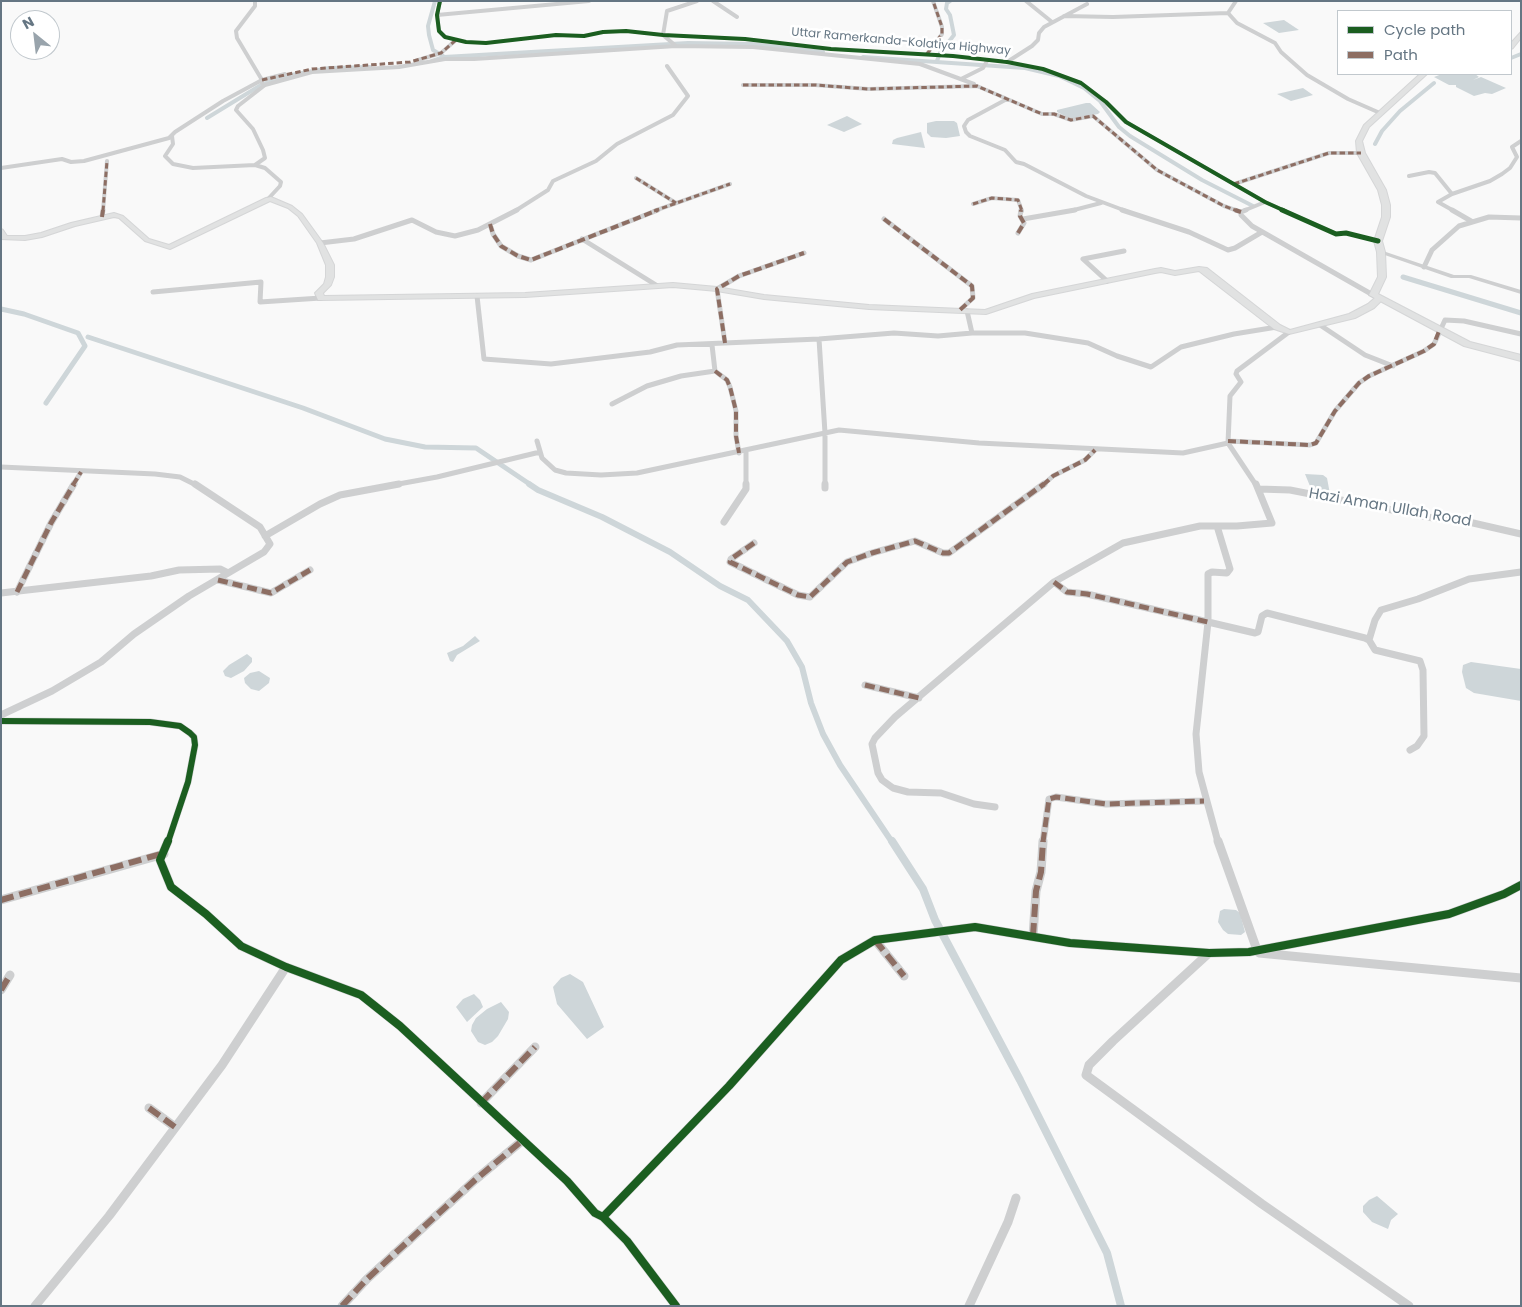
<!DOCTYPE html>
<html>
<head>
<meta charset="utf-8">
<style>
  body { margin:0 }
  #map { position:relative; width:1522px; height:1307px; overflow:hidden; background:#f9f9f9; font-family:Poppins,sans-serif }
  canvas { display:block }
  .frame { position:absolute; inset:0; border:2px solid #657683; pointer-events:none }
  .legend { position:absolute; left:1337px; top:10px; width:175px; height:65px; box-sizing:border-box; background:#fff; border:1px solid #c1c8cd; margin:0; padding:6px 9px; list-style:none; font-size:15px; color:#657683 }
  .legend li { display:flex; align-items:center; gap:10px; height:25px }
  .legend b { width:25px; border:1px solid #c1c8cd }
  .north { position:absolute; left:10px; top:10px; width:50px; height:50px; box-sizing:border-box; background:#fff; border:1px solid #c1c8cd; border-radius:50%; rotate:331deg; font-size:14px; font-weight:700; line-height:20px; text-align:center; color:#657683 }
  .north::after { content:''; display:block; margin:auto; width:18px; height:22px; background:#99a4ac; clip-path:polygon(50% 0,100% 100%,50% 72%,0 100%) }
</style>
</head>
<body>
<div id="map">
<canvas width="1522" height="1307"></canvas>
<div class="frame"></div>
<ul class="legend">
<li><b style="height:6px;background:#1b5e20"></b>Cycle path</li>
<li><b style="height:6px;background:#8d6e63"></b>Path</li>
</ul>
<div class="north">N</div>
</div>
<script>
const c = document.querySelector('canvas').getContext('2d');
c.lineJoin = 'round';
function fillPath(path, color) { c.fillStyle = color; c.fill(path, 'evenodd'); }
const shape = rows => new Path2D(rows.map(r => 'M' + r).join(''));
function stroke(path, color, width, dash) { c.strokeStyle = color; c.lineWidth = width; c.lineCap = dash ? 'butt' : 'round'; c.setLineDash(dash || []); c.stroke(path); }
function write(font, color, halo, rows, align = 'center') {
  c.font = font + ' Poppins,sans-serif'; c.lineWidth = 5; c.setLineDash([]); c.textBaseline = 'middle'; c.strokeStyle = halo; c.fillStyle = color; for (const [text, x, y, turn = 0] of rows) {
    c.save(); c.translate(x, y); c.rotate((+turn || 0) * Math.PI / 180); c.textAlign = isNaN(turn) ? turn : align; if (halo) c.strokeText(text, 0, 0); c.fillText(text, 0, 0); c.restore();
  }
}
fillPath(shape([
  [1284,20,1299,30,1279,33,1263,23],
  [1442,74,1475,74,1479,77,1473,80,1481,77,1506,88,1492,94,1485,93,1474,96,1456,87,1456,85,1449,85,1434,77],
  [1303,88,1313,95,1291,101,1277,94],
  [1086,103,1090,103,1100,112,1098,114,1071,119,1057,112,1057,110],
  [847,116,862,124,844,132,827,125],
  [936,121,954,121,957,123,960,136,946,138,931,137,927,133,927,123],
  [921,132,925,148,892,144,893,140,897,138],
  [1305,474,1323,475,1327,478,1330,494,1312,491],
  [475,636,480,641,457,655,453,662,450,661,447,653,463,646],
  [247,654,252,658,252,662,244,671,231,678,225,676,223,671,229,665],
  [1471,662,1521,669,1521,701,1474,693,1466,688,1462,672,1463,665],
  [259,671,270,678,269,683,259,691,251,689,245,683,244,678,250,673],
  [1224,909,1236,910,1240,913,1245,932,1241,935,1228,934,1223,930,1218,922,1220,911],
  [570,974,583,982,604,1027,587,1039,557,1004,553,987,561,978],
  [474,994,480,1000,483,1007,467,1022,456,1007,463,999],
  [501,1002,509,1012,508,1019,498,1036,492,1042,485,1045,478,1042,471,1031,472,1025,476,1018,487,1009],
  [1377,1196,1398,1214,1391,1220,1388,1229,1372,1222,1363,1212,1363,1206,1369,1200]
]), '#ced6d9');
stroke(shape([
  [435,1,428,26,429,35,433,50,443,56],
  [863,57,1025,68,1059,76,1084,88,1100,101,1119,127,1130,136,1202,180,1253,206],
  [1511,58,1521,54],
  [432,61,444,57,688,43,752,44,823,52],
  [937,61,940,53,954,35,950,15,946,9,947,3,950,1],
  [207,118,261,85,286,76,329,68,370,67],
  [1375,144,1382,131,1400,111,1434,83]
]), '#ced6d9', 4);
stroke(shape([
  [1403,277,1521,313],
  [1,309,24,314,78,333,85,346,46,403],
  [88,337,303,408,385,439,425,447,476,448,531,485]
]), '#ced6d9', 5);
stroke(shape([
  [529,484,538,490,602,517,670,552,720,586,748,600,787,641,802,667,811,703,823,734,840,765,892,842]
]), '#ced6d9', 6);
stroke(shape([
  [892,841,923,889,935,920,1020,1080,1107,1253,1121,1306]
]), '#ced6d9', 8);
const secondary = shape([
  [271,197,292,206,302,214,323,243,334,265,334,277,331,285,323,293,324,296,525,293,673,283,717,287,764,295,869,305,985,310,1032,294,1155,269,1161,268,1175,271,1199,267,1207,268,1280,325,1290,330,1349,314,1368,304,1376,297,1379,297,1383,299,1374,308,1355,318,1289,334,1274,329,1199,271,1175,275,1161,272,1155,273,1034,298,986,314,869,309,764,299,717,291,673,287,525,297,321,300,318,300,315,293,324,284,326,277,326,265,317,243,298,216,288,208,270,201,170,249,145,241,119,218,114,217,75,226,42,237,25,240,1,239,1,229,3,230,7,236,25,236,41,233,71,223,114,213,123,216,149,239,169,245,266,198,271,197]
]);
const primary = shape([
  [1521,32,1521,38,1513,48,1511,49,1511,43,1521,32],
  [1420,74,1427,74,1369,127,1362,141,1365,153,1386,190,1390,205,1390,217,1382,241,1385,252,1386,277,1378,294,1470,342,1521,355,1521,361,1464,346,1369,295,1378,277,1377,252,1374,241,1382,217,1382,205,1378,190,1357,153,1356,141,1364,125,1420,74]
]);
stroke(secondary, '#d5d6d7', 2);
stroke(primary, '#d5d6d7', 2);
stroke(shape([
  [697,1,667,11,663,35,676,46,753,47,920,64,974,84],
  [713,1,737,17],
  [1026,1,1052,22],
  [1236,1,1228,13,1237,23,1275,43,1281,52,1307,75,1348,99,1380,113],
  [437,15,589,1],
  [1064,16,1113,17,1228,13],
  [927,54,942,34,942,27,933,1],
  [415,61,441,53,456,40],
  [1007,62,1032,46,1038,40,1039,33,1044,27,1087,4],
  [961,79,983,68,987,61],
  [262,83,262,80,285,74],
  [743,85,815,85,868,89,977,86,1042,114,1054,114,1071,120,1093,116,1157,170,1224,206,1238,211],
  [1007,99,968,120,964,126,966,132,970,136,1005,150,1016,162,1024,164,1086,196,1126,211],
  [172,136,173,144,165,156,173,164,193,168,255,165],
  [1,168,62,159,71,162,84,161,169,138,175,132,223,101,262,80,237,38,236,31,255,6,255,1],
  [1409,176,1429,172,1435,173,1452,194],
  [636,178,676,203],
  [1234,184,1329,153,1361,153],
  [268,199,280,186,281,182,265,168,255,165,265,158,263,150,253,129,236,110,238,106,265,85,312,72,399,67,445,59,474,59,676,46],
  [973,204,992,198,1018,200,1022,211],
  [103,211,107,161],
  [515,211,548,190,553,181,596,161,617,144,673,115,688,96,667,66],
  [654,211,730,184],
  [1070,211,1101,203],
  [1243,211,1265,202],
  [1454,211,1438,202,1452,194,1490,181,1502,174,1510,168,1517,157,1512,147,1521,141]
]), '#cecfd0', 4);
stroke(shape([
  [1122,210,1189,232,1228,250,1235,248,1262,232],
  [1235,210,1241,212],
  [1246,210,1241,212,1241,215,1252,226,1373,295],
  [1452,210,1471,221],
  [102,217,103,210],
  [884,219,972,286,973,298,960,310],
  [1023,219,1075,210],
  [490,224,493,234,501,246,518,256,531,260,658,210],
  [1018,233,1024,223,1020,216,1021,210],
  [582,239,656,285],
  [320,243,354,239,412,220,436,232,455,236,478,230,517,210],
  [1424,267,1432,250,1459,226,1489,217,1521,218],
  [1107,281,1083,259,1124,251],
  [153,292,261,282,260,302,321,298],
  [477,296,484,359,551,364,650,352,677,345,819,339,894,333,938,336,972,333,967,311],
  [1320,325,1365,355,1393,366],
  [972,333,1025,333,1088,343,1117,356,1151,367,1181,347,1234,334,1277,327],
  [819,339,825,433,825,485],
  [725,343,717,289,739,276,804,253],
  [715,371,727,380,730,387,736,411,736,436,739,453],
  [612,404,647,386,681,376,715,371,712,345],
  [537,441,542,458,555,470,566,473,601,475,637,473,839,430,979,443,1183,453,1228,443],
  [1228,441,1310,445,1316,443,1335,411,1359,383,1369,376,1424,351,1434,344,1445,320,1464,321,1521,334],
  [746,451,746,485],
  [1,467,155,474,180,477,196,485],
  [73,485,81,472],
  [393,485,437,477,540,452],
  [1043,485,1053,476,1085,460,1095,450],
  [1256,485,1228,443,1230,396,1241,382,1236,374,1237,371,1289,332]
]), '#cecfd0', 5);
stroke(shape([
  [825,484,825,488],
  [1259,489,1290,490,1433,518,1460,520,1521,534],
  [724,522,746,489,746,484],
  [265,536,320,504,340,495,399,484],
  [754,543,731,559,730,562,798,595,810,597,847,562,872,553,915,541,943,553,949,553,1044,484],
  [218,580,271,593,310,570],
  [1054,582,1067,592,1087,594,1208,622,1208,574,1212,572,1227,573,1230,569,1217,526],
  [17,592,51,523,74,484],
  [1,593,151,576,179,570,220,569,228,573],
  [1369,640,1375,620,1381,610,1418,599,1469,579,1521,572],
  [865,685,919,698],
  [1,715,52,691,101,662,134,634,189,596,264,552,270,544,260,527,195,484],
  [1,721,150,722,180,726,190,733,194,737,195,745,188,782,168,842],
  [995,807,974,804,941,793,908,792,893,788,882,780,878,773,872,744,875,738,895,717,1054,582,1123,543,1200,526,1237,526,1272,523,1256,484],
  [1043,842,1049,799,1056,797,1106,804,1204,801],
  [1218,842,1199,772,1196,734,1208,622,1255,633,1258,632,1262,616,1267,613,1365,638,1369,640,1375,650,1420,661,1423,670,1424,736,1417,746,1410,750]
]), '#cecfd0', 7);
stroke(shape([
  [168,841,160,860,171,887,206,914,241,946,286,967,361,995,400,1026,567,1181,595,1213,603,1217,627,1241,676,1306],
  [1218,841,1257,950],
  [1,900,164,854],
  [1033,936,1036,891,1041,872,1043,841],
  [875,940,904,976],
  [1209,953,1113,1041,1089,1065,1086,1075,1262,1204,1409,1306],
  [1259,953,1521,978],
  [1,990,10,975],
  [481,1103,535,1047],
  [149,1108,175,1127],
  [603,1217,729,1086,841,960,875,940,975,927,1070,943,1209,953,1249,952,1449,914,1504,894,1521,885],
  [35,1306,109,1216,222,1065,286,967],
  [342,1306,367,1279,475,1180,523,1140],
  [969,1306,1008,1222,1016,1198]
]), '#cecfd0', 9);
fillPath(shape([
  [438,1,442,1,439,15,441,31,447,36,466,41,486,42,556,34,584,35,603,31,626,30,663,34,745,38,831,48,953,55,1007,61,1045,68,1083,82,1108,101,1128,121,1267,201,1337,232,1346,231,1381,241,1378,243,1346,235,1334,235,1263,203,1124,123,1104,103,1079,84,1042,70,1007,63,953,57,831,50,745,40,663,36,626,32,603,33,584,37,556,36,486,44,466,43,443,38,437,31,435,15,438,1],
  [1379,251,1383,251,1454,275,1471,275,1521,290,1521,294,1469,278,1451,278,1379,253,1379,251]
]), '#cecfd0');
fillPath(secondary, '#e1e2e2');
fillPath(primary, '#e1e2e2');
stroke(shape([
  [927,54,942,34,942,27,933,1],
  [262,80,312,69,410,62,441,53,456,40],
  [743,85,815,85,868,89,977,86,1042,114,1054,114,1071,120,1093,116,1157,170,1224,206,1238,211],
  [636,178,676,203],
  [1234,184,1329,153,1361,153],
  [973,204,992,198,1018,200,1022,211],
  [103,211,107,161],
  [654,211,730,184]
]), '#8d6e63', 3, [5.5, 3]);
stroke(shape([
  [1235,210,1241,212],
  [102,217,103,210],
  [884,219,972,286,973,298,960,310],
  [490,224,493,234,501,246,518,256,531,260,658,210],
  [1018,233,1024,223,1020,216,1021,210],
  [725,343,717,289,739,276,804,253],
  [715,371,727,380,730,387,736,411,736,436,739,453],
  [1228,441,1310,445,1316,443,1335,411,1359,383,1369,376,1424,351,1434,344,1439,331],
  [73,485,81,472],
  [1043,485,1053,476,1085,460,1095,450]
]), '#8d6e63', 4, [8, 4]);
stroke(shape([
  [754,543,731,559,730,562,798,595,810,597,847,562,872,553,915,541,943,553,949,553,1044,484],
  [218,580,271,593,310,570],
  [1054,582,1067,592,1087,594,1208,622],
  [17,592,51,523,74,484],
  [865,685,919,698],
  [1043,842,1049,799,1056,797,1106,804,1204,801]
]), '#8d6e63', 5, [10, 5]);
stroke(shape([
  [1,900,164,853],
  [1033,936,1036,891,1041,872,1043,841],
  [875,940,904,976],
  [1,990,10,975],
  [481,1103,535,1047],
  [149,1108,175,1127],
  [342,1306,367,1279,475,1180,523,1140]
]), '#8d6e63', 6, [13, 6]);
stroke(shape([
  [440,1,437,15,439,31,445,37,466,42,486,43,556,35,584,36,603,32,626,31,663,35,745,39,831,49,953,56,1007,62,1043,69,1081,83,1106,102,1126,122,1265,202,1285,211]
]), '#1b5e20', 4);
stroke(shape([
  [1282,210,1336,234,1346,233,1378,241]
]), '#1b5e20', 5);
stroke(shape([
  [1,721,150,722,180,726,190,733,194,737,195,745,188,782,168,842]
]), '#1b5e20', 6);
stroke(shape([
  [168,841,160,860,171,887,206,914,241,946,286,967,361,995,400,1026,567,1181,595,1213,603,1217,627,1241,676,1306],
  [603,1217,729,1086,841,960,875,940,975,927,1070,943,1209,953,1249,952,1449,914,1504,894,1521,885]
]), '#1b5e20', 8);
write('12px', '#657683', '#fff', [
  ["Uttar Ramerkanda-Kolatiya Highway",901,42,5]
]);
write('15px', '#657683', '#fff', [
  ["Hazi Aman Ullah Road",1390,508,10]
]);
</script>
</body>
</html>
